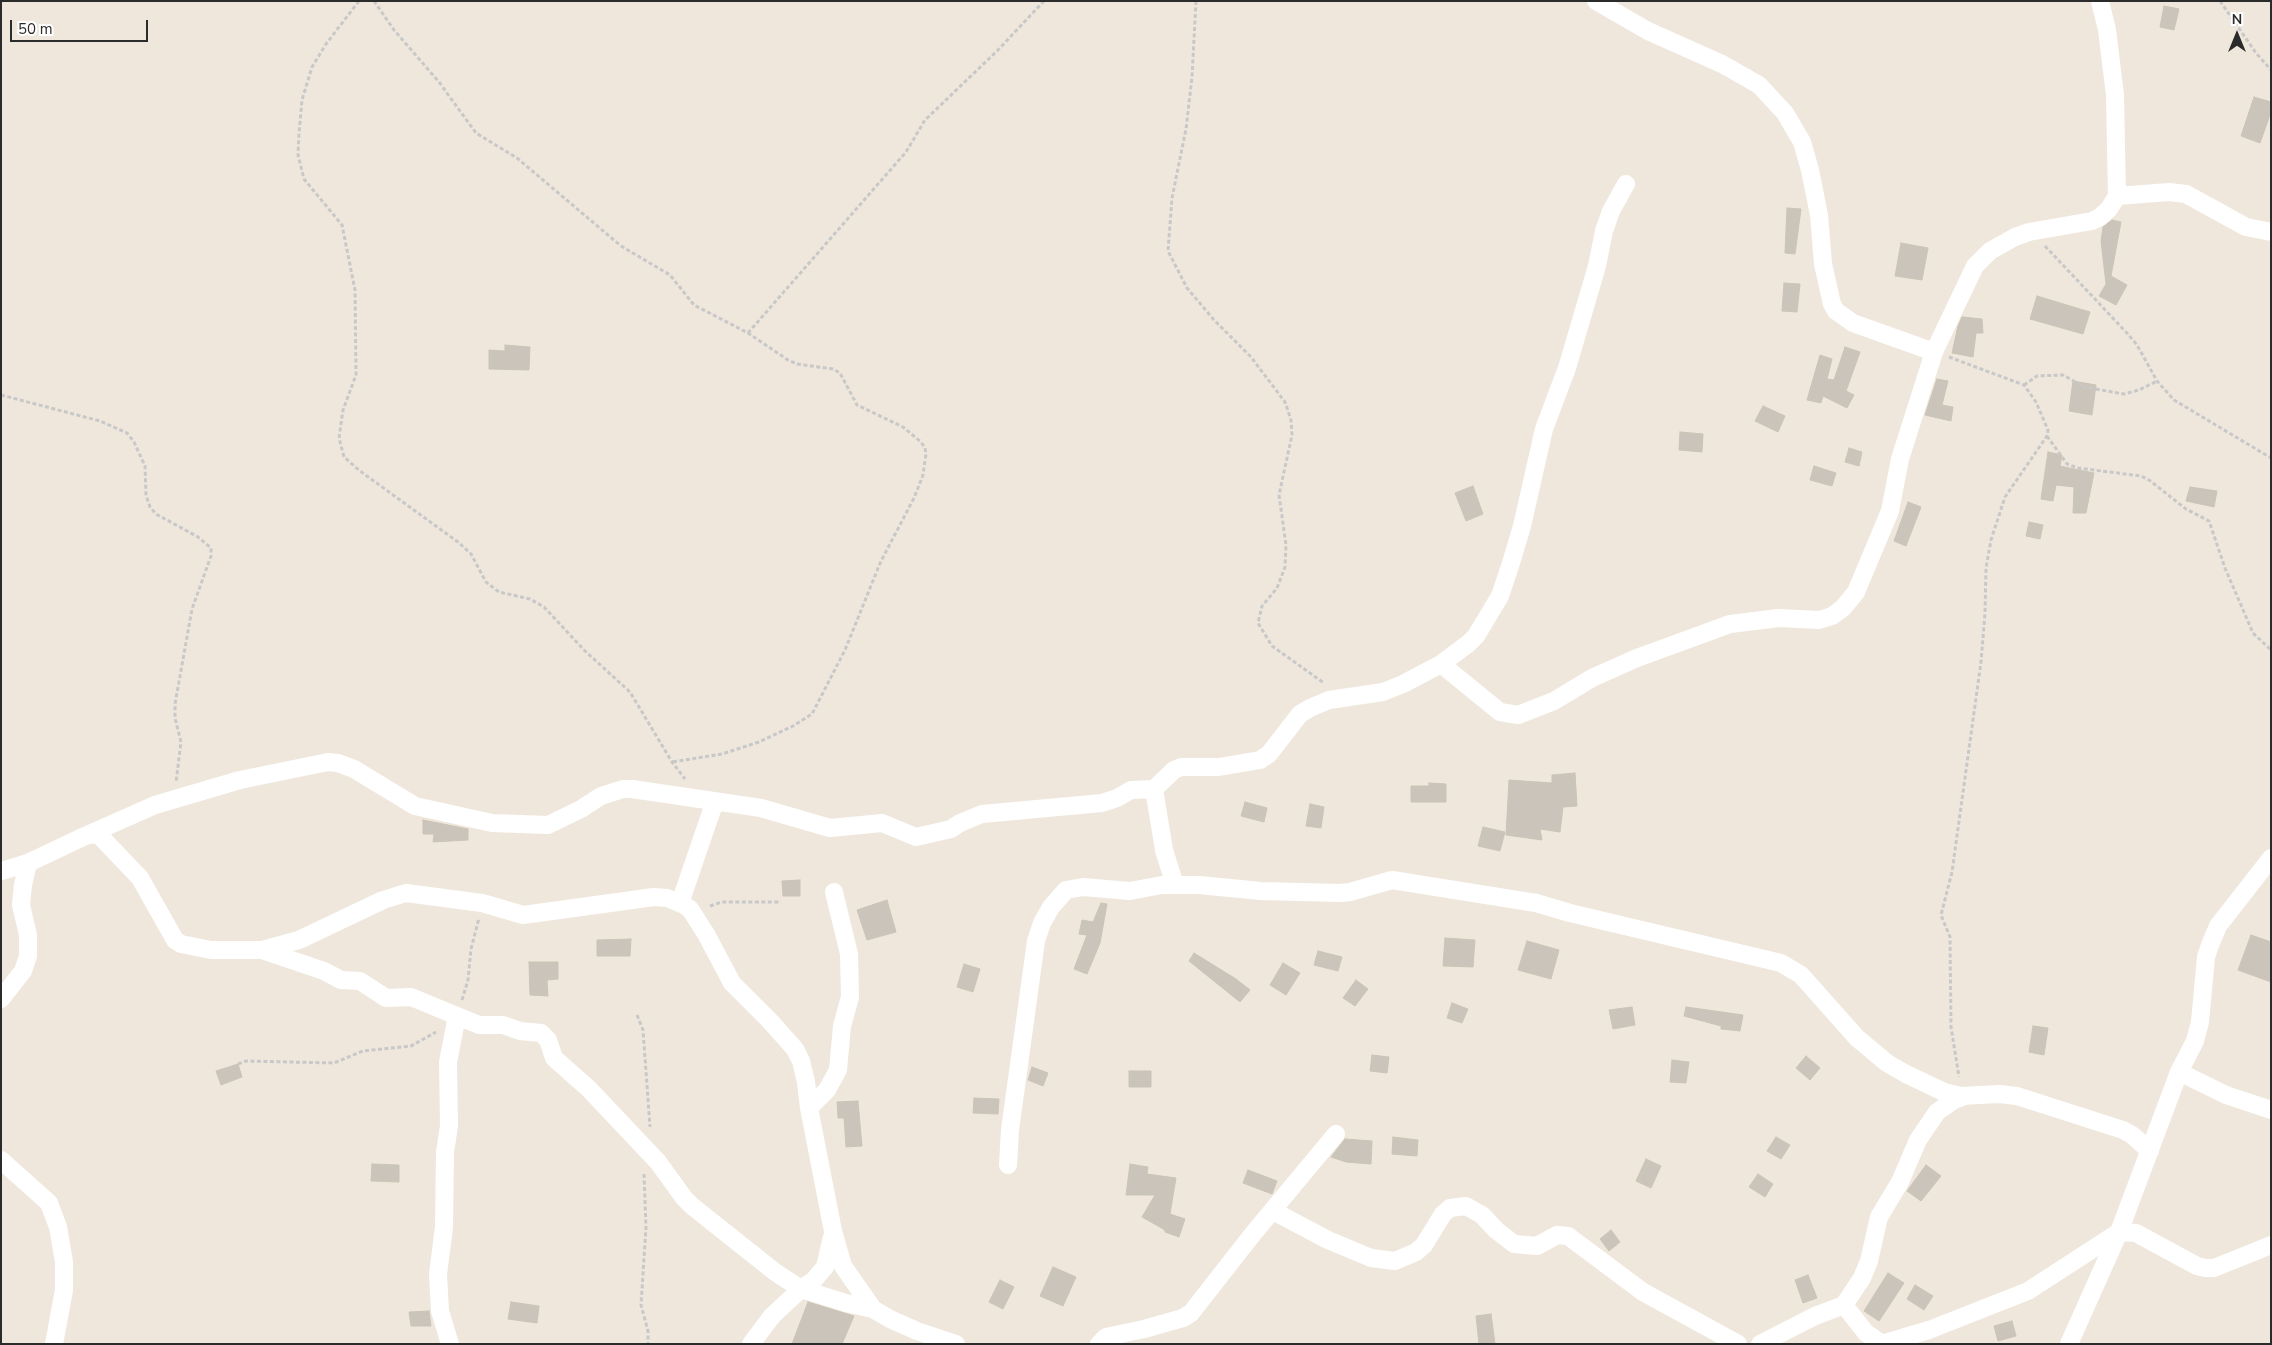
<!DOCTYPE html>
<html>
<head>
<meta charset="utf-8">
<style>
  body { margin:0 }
  #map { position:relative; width:2272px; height:1345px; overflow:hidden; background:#efe7dc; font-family:"Nunito Sans",sans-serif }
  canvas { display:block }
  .frame { position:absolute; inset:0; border:2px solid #2b2b2b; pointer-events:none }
  .north { position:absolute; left:2212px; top:10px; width:50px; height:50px; -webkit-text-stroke:4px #fff; paint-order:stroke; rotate:0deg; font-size:14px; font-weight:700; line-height:20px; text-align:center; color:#2b2b2b }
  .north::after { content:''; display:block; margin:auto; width:18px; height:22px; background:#2b2b2b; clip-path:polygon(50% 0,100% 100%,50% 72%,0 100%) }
  .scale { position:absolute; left:10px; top:20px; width:138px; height:22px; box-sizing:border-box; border:2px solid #2b2b2b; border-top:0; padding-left:6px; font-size:15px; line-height:18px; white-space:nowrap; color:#2b2b2b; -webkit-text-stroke:4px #fff; paint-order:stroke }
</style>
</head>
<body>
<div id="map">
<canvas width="2272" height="1345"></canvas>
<div class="frame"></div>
<div class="north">N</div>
<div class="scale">50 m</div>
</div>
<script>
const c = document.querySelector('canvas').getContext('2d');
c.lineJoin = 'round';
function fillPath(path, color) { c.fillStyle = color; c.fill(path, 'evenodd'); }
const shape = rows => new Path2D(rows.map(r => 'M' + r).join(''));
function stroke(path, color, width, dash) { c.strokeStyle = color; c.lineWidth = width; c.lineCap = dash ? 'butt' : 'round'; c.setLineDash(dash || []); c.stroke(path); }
const building = shape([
  [2164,6,2179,9,2174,30,2160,27,2164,6],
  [2254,97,2271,102,2271,112,2260,143,2241,136,2254,97],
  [1787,208,1801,209,1795,254,1785,253,1787,208],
  [2112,220,2121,222,2111,276,2127,285,2116,305,2099,296,2106,284,2101,241,2103,227,2112,220],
  [1901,243,1928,248,1922,280,1895,276,1901,243],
  [1784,283,1800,284,1797,312,1782,311,1784,283],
  [2037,296,2090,312,2083,334,2030,319,2037,296],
  [1962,317,1982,319,1983,333,1976,333,1973,357,1952,353,1958,326,1962,317],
  [505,345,530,347,529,370,489,369,489,350,505,351,505,345],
  [1845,347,1860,352,1846,391,1854,395,1847,408,1823,396,1821,403,1807,400,1820,355,1832,359,1827,379,1834,380,1845,347],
  [1937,379,1948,381,1942,405,1953,407,1951,421,1925,415,1937,379],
  [2073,381,2096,385,2092,415,2069,411,2073,381],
  [1763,406,1785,416,1778,432,1755,421,1763,406],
  [1680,432,1703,434,1702,452,1679,450,1680,432],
  [1849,448,1862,452,1859,466,1845,462,1849,448],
  [2048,452,2062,455,2060,466,2094,473,2086,513,2073,513,2074,487,2056,485,2053,501,2041,499,2048,452],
  [1814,466,1836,473,1832,486,1810,480,1814,466],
  [1473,486,1483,514,1466,521,1455,493,1473,486],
  [2190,487,2217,491,2214,507,2186,501,2190,487],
  [1908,502,1921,507,1906,546,1894,541,1908,502],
  [2029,522,2043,525,2040,539,2026,536,2029,522],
  [1575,773,1577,806,1563,807,1560,832,1540,829,1542,840,1506,835,1509,780,1552,783,1552,775,1575,773],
  [1429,783,1446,784,1446,802,1411,802,1411,786,1429,786,1429,783],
  [1245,802,1267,808,1264,822,1241,816,1245,802],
  [1310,804,1324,807,1321,828,1306,826,1310,804],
  [423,820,468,829,468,840,433,842,434,834,423,834,423,820],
  [1483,827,1505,832,1500,851,1478,846,1483,827],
  [800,880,800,896,783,896,782,881,800,880],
  [887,900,896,932,867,940,857,910,887,900],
  [1101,903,1107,904,1100,943,1087,974,1074,969,1087,935,1079,934,1082,920,1093,922,1101,903],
  [2251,935,2271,942,2271,982,2238,970,2251,935],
  [1445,938,1475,940,1473,967,1443,966,1445,938],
  [631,939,630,956,597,956,597,940,631,939],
  [1527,941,1559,950,1551,979,1518,970,1527,941],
  [1318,951,1342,957,1338,971,1314,965,1318,951],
  [1194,953,1236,979,1250,990,1240,1002,1189,961,1194,953],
  [529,962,558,962,558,979,547,980,548,996,530,995,529,962],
  [1283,963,1300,973,1286,995,1270,985,1283,963],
  [964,964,980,969,973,992,957,987,964,964],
  [1356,980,1368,989,1355,1006,1343,998,1356,980],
  [1452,1003,1468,1009,1462,1023,1447,1018,1452,1003],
  [1632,1007,1635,1025,1613,1029,1609,1010,1632,1007],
  [1686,1007,1743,1015,1740,1031,1721,1029,1721,1026,1684,1016,1686,1007],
  [2033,1026,2048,1028,2044,1055,2029,1052,2033,1026],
  [1372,1055,1389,1057,1387,1073,1370,1071,1372,1055],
  [1806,1056,1820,1068,1810,1080,1796,1068,1806,1056],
  [1672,1060,1689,1062,1686,1083,1670,1082,1672,1060],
  [238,1064,242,1077,221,1085,216,1071,238,1064],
  [1032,1067,1048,1073,1043,1086,1028,1080,1032,1067],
  [1129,1071,1151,1071,1151,1087,1129,1087,1129,1071],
  [974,1098,999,1099,998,1114,973,1113,974,1098],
  [858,1101,862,1146,846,1147,844,1118,838,1118,837,1102,858,1101],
  [1393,1137,1418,1140,1417,1156,1392,1154,1393,1137],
  [1776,1137,1790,1145,1781,1159,1767,1151,1776,1137],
  [1345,1139,1372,1141,1371,1164,1346,1162,1331,1157,1345,1139],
  [1646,1159,1661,1166,1651,1188,1636,1181,1646,1159],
  [372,1164,399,1165,399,1182,371,1181,372,1164],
  [1130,1164,1148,1167,1147,1174,1176,1178,1170,1214,1185,1219,1179,1237,1165,1232,1165,1230,1142,1217,1155,1195,1126,1195,1130,1164],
  [1926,1165,1941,1176,1921,1201,1907,1191,1926,1165],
  [1248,1170,1277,1181,1272,1194,1243,1183,1248,1170],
  [1758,1174,1773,1184,1765,1197,1749,1187,1758,1174],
  [1611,1230,1620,1242,1609,1251,1600,1239,1611,1230],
  [1053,1267,1076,1277,1063,1306,1040,1296,1053,1267],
  [1888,1273,1904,1283,1879,1321,1864,1311,1888,1273],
  [1808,1275,1817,1298,1803,1303,1795,1280,1808,1275],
  [1000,1280,1014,1287,1003,1309,989,1302,1000,1280],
  [1915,1285,1933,1296,1924,1310,1907,1299,1915,1285],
  [511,1302,539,1306,537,1323,508,1319,511,1302],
  [808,1302,854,1316,842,1344,792,1344,808,1302],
  [429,1311,431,1326,411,1326,409,1312,429,1311],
  [1491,1314,1495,1344,1479,1344,1476,1316,1491,1314],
  [2012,1321,2016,1336,1998,1341,1994,1326,2012,1321]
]);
fillPath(building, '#cac4bb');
stroke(building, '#cac4b5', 1);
stroke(shape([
  [359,1,326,44,312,67,302,100,299,133,298,155,304,179,342,225,355,290,356,375,343,410,339,438,344,457,360,471,458,542,471,554,486,582,499,592,530,599,544,607,584,650,630,692,672,762,685,779],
  [374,1,394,30,439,82,476,133,517,158,621,246,670,275,694,305,748,333,788,360,797,364,833,369,840,373,857,405,903,427,921,442,925,448,926,454,923,475,914,498,881,561,845,650,812,714,793,726,759,742,722,754,672,762],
  [1196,1,1192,77,1186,129,1172,198,1168,251,1187,288,1214,320,1251,357,1285,402,1291,420,1292,435,1279,495,1286,545,1285,567,1277,588,1262,606,1258,623,1272,646,1324,683],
  [2220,1,2256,53,2271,70],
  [2045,246,2126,332,2137,345,2157,381,2174,400,2271,458],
  [748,333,906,152,925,120,997,51,1044,1],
  [1949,357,2024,385,2036,402,2048,430,2047,436,2005,497,1991,540,1986,568,1985,613,1981,662,1952,872,1941,915,1950,937,1951,1027,1959,1077],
  [2024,385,2037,376,2063,375,2084,387,2124,394,2139,390,2157,381],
  [1,395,100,421,127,433,134,442,145,466,146,495,150,507,156,514,198,537,211,548,211,556,192,609,175,704,175,718,181,742,176,782],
  [2047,436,2067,464,2078,468,2141,476,2149,480,2186,509,2209,521,2225,568,2253,633,2271,650],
  [710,906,722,902,781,902],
  [462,1000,468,980,471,949,479,918],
  [637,1015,643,1030,650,1127],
  [238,1064,246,1061,334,1063,363,1051,411,1046,436,1032],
  [644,1174,646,1227,641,1305,648,1331,648,1344]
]), '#c8c8c8', 3, [4, 2.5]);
stroke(shape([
  [1596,1,1648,31,1722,64,1759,85,1785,113,1802,142,1810,170,1819,215,1823,264,1832,304,1836,311,1853,323,1934,352],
  [2117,196,2169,192,2186,194,2246,227,2271,232],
  [1441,664,1500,712,1518,715,1554,701,1592,678,1637,658,1730,624,1779,618,1819,620,1832,616,1843,608,1856,592,1890,511,1900,459,1934,352,1975,266,1990,251,2015,237,2029,232,2092,221,2100,217,2109,209,2117,196,2115,95,2107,30,2100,1],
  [1154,789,1164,850,1175,885],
  [85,836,155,805,240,780,328,762,338,763,354,769,415,806,492,823,548,825,581,809,601,796,623,789,632,789,761,808,830,828,882,823,916,837,951,829,960,823,982,814,1102,803,1117,798,1131,790,1154,789,1174,770,1181,767,1219,767,1260,760,1269,754,1300,714,1310,708,1329,700,1383,692,1403,684,1441,664,1469,643,1476,636,1500,596,1511,563,1522,526,1544,429,1567,368,1597,266,1604,231,1611,211,1626,184],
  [1,871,28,863,85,836,94,834,100,836,140,878,175,940,181,944,211,950,262,950,299,940,383,900,406,893,482,903,523,915,654,897,667,898,684,905,690,909,706,934,732,983,770,1021,795,1049,801,1061,806,1082,809,1108,833,1231,843,1266,873,1309,890,1319,917,1331,956,1344],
  [680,903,715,801],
  [262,950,324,971,341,980,360,981,386,998,411,997,479,1025,503,1025,520,1031,541,1033,548,1040,554,1058,589,1089,658,1162,684,1198,692,1206,775,1272,801,1289,846,1303,873,1309],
  [1,999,23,971,28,956,28,935,21,905,23,885,28,863],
  [2179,1072,2226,1095,2271,1110],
  [809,1108,827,1090,838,1070,842,1026,850,997,849,954,834,892],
  [1,1160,49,1203,58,1227,64,1262,64,1290,54,1344],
  [1008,1165,1010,1130,1036,941,1042,923,1051,907,1066,890,1083,887,1130,891,1162,885,1199,885,1261,891,1340,893,1350,892,1392,880,1536,903,1570,913,1781,963,1801,975,1857,1038,1887,1063,1906,1074,1944,1092,1961,1096,1999,1094,2017,1096,2123,1130,2132,1135,2150,1151],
  [1273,1211,1328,1240,1371,1258,1395,1261,1416,1252,1424,1245,1443,1214,1450,1208,1466,1206,1482,1215,1496,1230,1514,1244,1537,1246,1557,1235,1568,1236,1643,1292,1738,1344],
  [1844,1305,1866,1333,1882,1344],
  [450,1344,440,1311,438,1274,444,1227,445,1152,449,1126,448,1062,457,1016],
  [751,1344,772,1316,801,1289,813,1281,825,1267,832,1237],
  [1099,1344,1106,1337,1144,1329,1183,1318,1191,1313,1252,1235,1336,1134],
  [1760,1344,1815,1316,1844,1305,1862,1278,1869,1261,1879,1217,1900,1182,1918,1140,1937,1112,1954,1100,1965,1096],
  [1882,1344,1929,1330,2028,1291,2119,1232,2136,1233,2197,1266,2205,1268,2214,1268,2271,1245],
  [2069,1344,2119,1232,2179,1072,2195,1041,2200,1022,2206,957,2210,945,2218,926,2271,858]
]), '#fff', 18);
</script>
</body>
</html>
